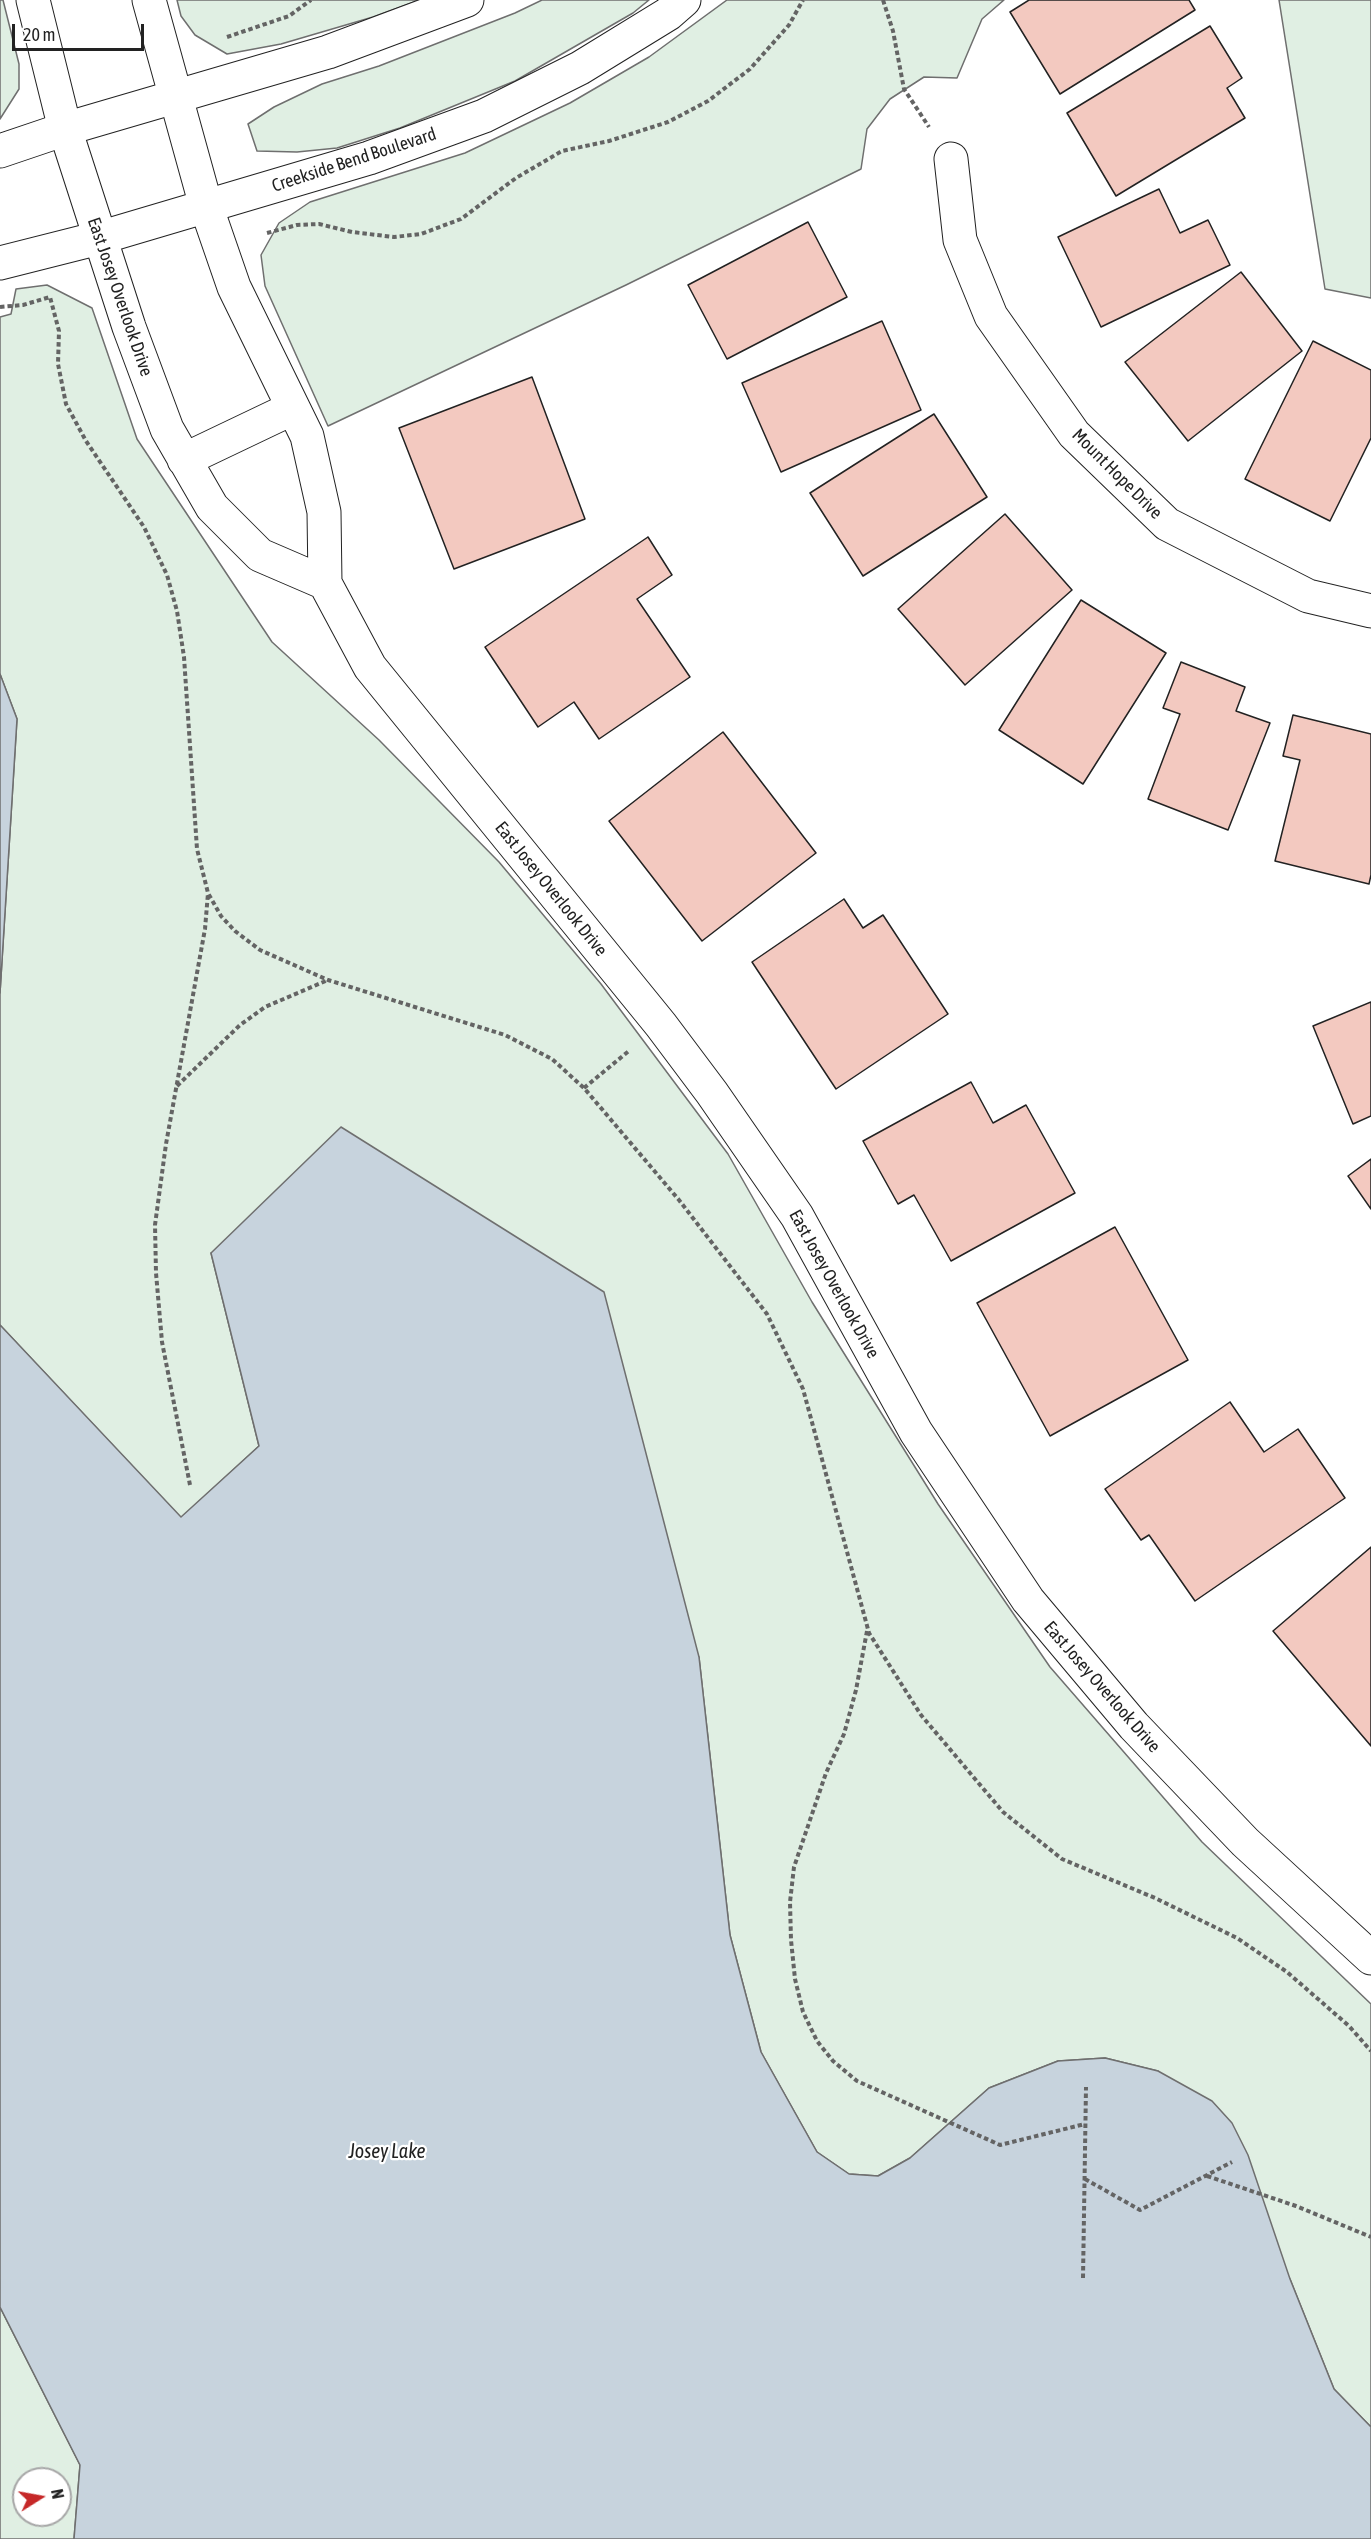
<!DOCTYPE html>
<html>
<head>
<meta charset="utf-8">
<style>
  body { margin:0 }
  #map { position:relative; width:1371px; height:2539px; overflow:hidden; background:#fff; font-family:"Asap Condensed",sans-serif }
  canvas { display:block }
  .north { position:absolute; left:12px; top:2467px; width:60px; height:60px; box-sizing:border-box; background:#fff; border:2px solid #a7a7a7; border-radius:50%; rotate:79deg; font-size:16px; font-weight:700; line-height:24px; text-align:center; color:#222 }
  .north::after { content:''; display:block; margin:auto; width:21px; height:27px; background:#c62828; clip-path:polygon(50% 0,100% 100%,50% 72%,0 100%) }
  .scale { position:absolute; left:12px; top:24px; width:132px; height:27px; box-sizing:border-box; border:3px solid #222; border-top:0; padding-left:8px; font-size:18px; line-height:21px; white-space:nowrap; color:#222; -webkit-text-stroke:4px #fff; paint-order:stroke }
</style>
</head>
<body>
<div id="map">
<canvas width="1371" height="2539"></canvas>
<div class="north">N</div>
<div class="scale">20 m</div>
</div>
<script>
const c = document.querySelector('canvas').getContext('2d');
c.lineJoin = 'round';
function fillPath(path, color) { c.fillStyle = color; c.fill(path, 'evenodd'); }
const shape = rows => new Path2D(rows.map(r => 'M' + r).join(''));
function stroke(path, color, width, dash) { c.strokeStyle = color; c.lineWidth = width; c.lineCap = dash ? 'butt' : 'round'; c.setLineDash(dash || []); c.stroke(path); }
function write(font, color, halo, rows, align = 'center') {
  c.font = font + ' "Asap Condensed",sans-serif'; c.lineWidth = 4.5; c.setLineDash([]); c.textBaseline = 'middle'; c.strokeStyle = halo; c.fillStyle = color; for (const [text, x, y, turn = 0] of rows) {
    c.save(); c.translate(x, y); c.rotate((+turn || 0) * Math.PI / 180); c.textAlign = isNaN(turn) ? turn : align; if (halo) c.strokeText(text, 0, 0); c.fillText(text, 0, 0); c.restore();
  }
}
const green = shape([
  [0,0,3,0,19,64,19,89,0,119,0,0],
  [177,0,419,0,373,17,281,44,227,54,195,35,181,16,177,0],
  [542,0,649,0,633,13,515,81,400,128,337,148,297,152,257,151,248,124,274,107,322,84,379,66,515,13,542,0],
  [727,0,1004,0,982,19,957,78,924,77,890,99,867,129,861,169,626,285,328,426,265,286,261,255,279,223,310,202,465,153,570,103,649,57,727,0],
  [1279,0,1371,0,1371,298,1325,289,1279,0],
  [47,285,92,308,137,439,272,642,379,740,499,862,601,984,728,1154,812,1302,938,1504,1050,1667,1202,1842,1371,2004,1371,2427,1334,2389,1290,2279,1158,2071,1105,2058,1058,2061,989,2088,910,2158,878,2176,849,2174,817,2152,761,2052,730,1935,699,1657,211,1253,259,1446,181,1518,0,1325,0,993,17,719,0,674,0,317,11,314,16,289,47,285],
  [0,2307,80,2465,74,2539,0,2539,0,2307],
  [24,2479,60,2479,60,2515,24,2515,24,2479]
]);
fillPath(green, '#e0efe3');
stroke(green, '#6f6f6f', 1.5);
const water = shape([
  [0,674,17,719,0,993,0,674],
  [341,1127,604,1292,699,1657,730,1935,761,2052,817,2152,849,2174,878,2176,910,2158,989,2088,1058,2061,1105,2058,1158,2071,1212,2101,1232,2123,1248,2155,1290,2279,1334,2389,1371,2427,1371,2539,74,2539,80,2465,0,2307,0,1325,181,1517,259,1446,211,1253,341,1127]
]);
fillPath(water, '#c7d3dd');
stroke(water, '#6f6f6f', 1.5);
const building = shape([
  [1029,0,1189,0,1195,10,1060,94,1010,12,1029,0],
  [1210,26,1242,78,1227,88,1245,118,1116,196,1067,113,1210,26],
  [1159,189,1180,233,1208,220,1230,265,1101,327,1058,237,1159,189],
  [808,222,847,297,727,359,688,285,808,222],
  [1241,272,1302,351,1188,441,1125,362,1241,272],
  [882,321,921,410,781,472,742,383,882,321],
  [1313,341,1371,370,1371,438,1330,521,1245,479,1313,341],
  [532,377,585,519,454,569,399,428,532,377],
  [934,414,987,497,863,576,810,493,934,414],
  [1005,514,1072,590,965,685,898,609,1005,514],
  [648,537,672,575,637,599,690,677,599,739,574,702,538,727,485,647,648,537],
  [1081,600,1166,653,1083,784,999,730,1081,600],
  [1181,662,1245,687,1236,711,1270,723,1228,830,1148,799,1180,714,1163,708,1181,662],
  [1293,715,1371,734,1371,875,1369,884,1275,861,1300,760,1283,756,1293,715],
  [723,732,816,853,702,941,609,821,723,732],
  [844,899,863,928,883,915,948,1014,836,1089,752,962,844,899],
  [1371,1002,1371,1116,1353,1124,1313,1026,1371,1002],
  [971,1082,993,1123,1026,1105,1075,1193,951,1261,914,1195,898,1204,863,1141,971,1082],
  [1371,1159,1371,1209,1348,1176,1371,1159],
  [1115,1227,1188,1360,1050,1436,977,1303,1115,1227],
  [1230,1402,1264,1452,1298,1429,1345,1498,1195,1601,1149,1535,1141,1540,1105,1489,1230,1402],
  [1371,1547,1371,1746,1273,1631,1371,1547]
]);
fillPath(building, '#f3c9c0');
stroke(building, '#222', 1.5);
const minor = shape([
  [33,0,65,129,129,327,167,429,212,507,260,555,325,583],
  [149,0,206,206,234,287,307,436,324,512,325,583,370,667,661,1025,712,1093,797,1216,916,1432,1028,1600,1134,1726,1245,1842,1371,1958],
  [951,159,960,240,991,316,1074,434,1167,524,1308,596,1371,611],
  [184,460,293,408]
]);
const tertiary = shape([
  [0,151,65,129,328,52,467,0],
  [0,263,99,238,369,158,484,116,580,68,668,14,684,0]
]);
stroke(minor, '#222', 35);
stroke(tertiary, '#222', 35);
stroke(shape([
  [883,0,893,31,904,89,929,127],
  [227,37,289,16,311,0],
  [267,233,297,225,319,224,352,232,394,237,421,234,461,219,516,178,562,151,609,141,668,122,708,101,750,69,789,25,803,0],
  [0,307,23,305,50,297,59,331,58,364,66,404,86,441,144,527,167,575,177,611,184,657,197,849,208,893,221,916,235,931,260,950,328,980,505,1035,552,1059,584,1088,679,1200,767,1314,803,1389,869,1633,921,1715,1003,1812,1062,1859,1155,1898,1237,1938,1287,1972,1349,2026,1371,2051],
  [177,1086,240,1025,265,1007,328,980],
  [584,1088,630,1050],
  [190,1485,162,1342,156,1273,155,1225,166,1144,205,929,208,893],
  [867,1631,856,1690,844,1734,826,1773,794,1867,790,1902,791,1940,795,1979,803,2012,817,2041,833,2061,857,2081,1000,2145,1085,2124],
  [1207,2176,1296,2206,1371,2237],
  [1085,2179,1140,2210,1232,2162],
  [1083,2278,1086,2087]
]), '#646464', 4, [4.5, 3]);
stroke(minor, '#fff', 33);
stroke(tertiary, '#fff', 33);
write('18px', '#222', '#fff', [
  ["Creekside Bend Boulevard",354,160,-18],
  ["East Josey Overlook Drive",120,297,71],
  ["Mount Hope Drive",1117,474,45],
  ["East Josey Overlook Drive",551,889,51],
  ["East Josey Overlook Drive",834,1284,61],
  ["East Josey Overlook Drive",1102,1687,49]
]);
write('italic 20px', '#222', '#fff', [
  ["Josey Lake",387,2152]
]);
</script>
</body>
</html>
